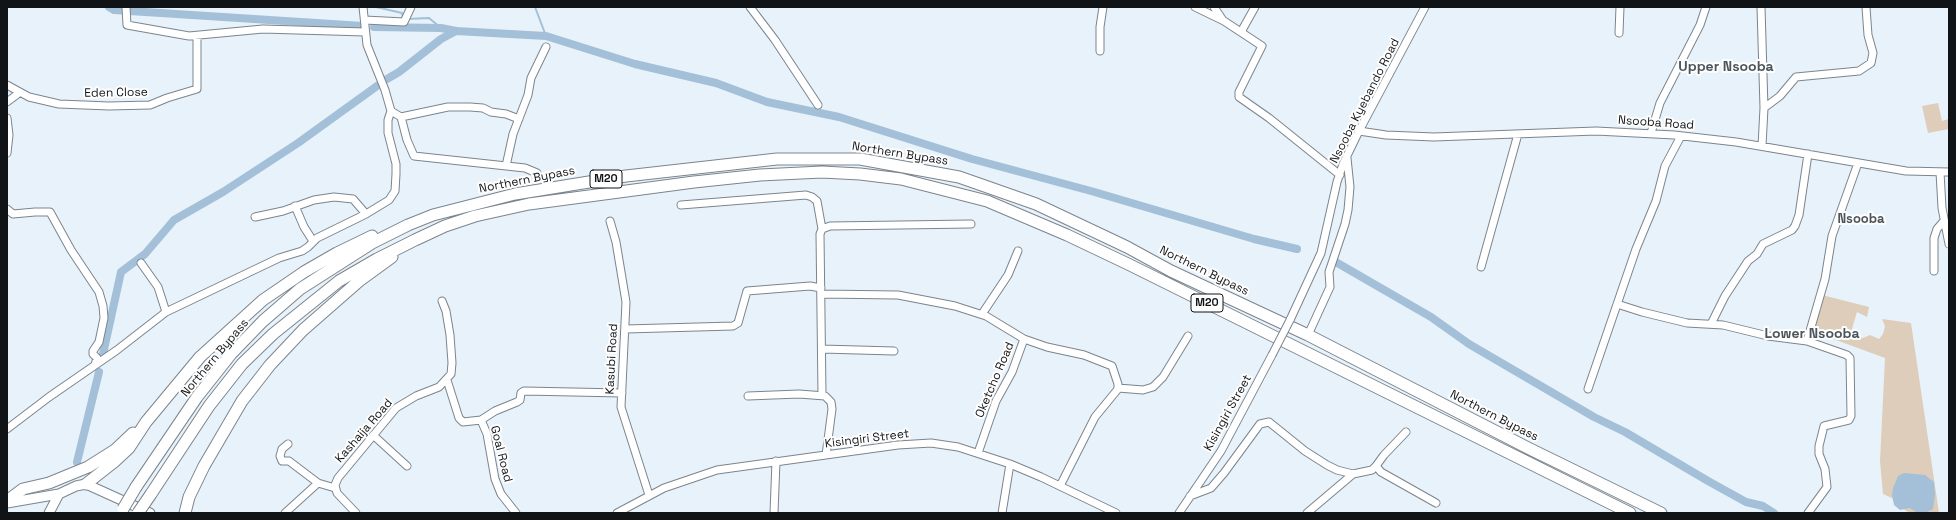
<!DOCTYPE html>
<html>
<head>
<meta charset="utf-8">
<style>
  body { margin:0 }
  #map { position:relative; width:1956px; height:520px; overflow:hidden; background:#e8f2fa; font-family:"Space Grotesk",sans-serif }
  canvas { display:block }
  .frame { position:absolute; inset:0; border:8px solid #111417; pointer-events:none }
</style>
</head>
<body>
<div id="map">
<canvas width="1956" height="520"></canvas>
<div class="frame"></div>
</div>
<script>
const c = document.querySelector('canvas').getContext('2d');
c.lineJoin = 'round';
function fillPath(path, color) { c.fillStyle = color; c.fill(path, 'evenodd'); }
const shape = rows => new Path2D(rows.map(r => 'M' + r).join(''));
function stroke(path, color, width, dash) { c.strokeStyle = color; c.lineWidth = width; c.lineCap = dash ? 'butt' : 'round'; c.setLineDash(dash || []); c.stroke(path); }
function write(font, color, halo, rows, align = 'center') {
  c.font = font + ' "Space Grotesk",sans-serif'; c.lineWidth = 4; c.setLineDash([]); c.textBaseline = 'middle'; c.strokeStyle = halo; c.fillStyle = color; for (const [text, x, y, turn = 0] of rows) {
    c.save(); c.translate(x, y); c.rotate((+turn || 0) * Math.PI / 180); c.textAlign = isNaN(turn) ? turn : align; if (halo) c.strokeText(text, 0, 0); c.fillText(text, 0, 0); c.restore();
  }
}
fillPath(shape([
  [1938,103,1942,121,1949,119,1949,129,1928,133,1922,106],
  [1822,295,1869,307,1867,317,1857,312,1851,332,1863,338,1870,335,1879,339,1883,334,1885,326,1882,319,1911,323,1939,513,1911,513,1906,511,1892,498,1883,494,1880,461,1885,358,1817,333,1813,327]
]), '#decdba');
fillPath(shape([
  [1904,473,1925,475,1934,482,1935,495,1933,509,1927,512,1917,513,1910,508,1900,510,1894,505,1892,495,1893,488,1898,476]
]), '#a3c0d8');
stroke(shape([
  [376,7,402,13,403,17],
  [535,7,546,36],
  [407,19,429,18,441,28]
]), '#a3c0d8', 2);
stroke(shape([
  [109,7,114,10,363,26],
  [374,27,441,28,456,31,546,36,635,64,716,83,767,102,839,117,972,159,1091,191,1254,239,1297,249],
  [387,79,399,72,441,39,456,31],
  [1334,261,1431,317,1469,344,1594,417,1625,432,1708,481,1746,502,1763,506,1774,513],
  [103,354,121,272,145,254,174,220,223,192,298,143,377,86],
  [77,462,99,372]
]), '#a3c0d8', 8);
const minor = shape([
  [126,7,127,25,189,36,263,29,365,32],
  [750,7,775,40,818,105],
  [1195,7,1224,21,1262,46,1239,92,1239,97,1269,118,1340,175],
  [1214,7,1222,19],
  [1761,7,1764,108],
  [365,20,404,22,411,7],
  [1241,32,1255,7],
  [1619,33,1620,7],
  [1100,51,1100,27,1103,7],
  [7,85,29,97,59,104,109,106,150,105,167,98,197,89,197,36],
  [7,102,19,93],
  [391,111,401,117,448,107,470,107,483,108,491,112,506,114,519,119],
  [401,117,407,140,414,156,525,168,537,173],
  [7,118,9,135,7,153],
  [1359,131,1386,135,1434,137,1596,131,1674,135,1736,142,1906,171,1949,172],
  [1651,133,1660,103,1700,25,1706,7],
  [1762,146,1764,108,1780,96,1796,77,1859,71,1871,63,1873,53,1868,35,1866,7],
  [506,166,513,134,528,95,531,78,546,47],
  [1940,172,1942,208,1949,244],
  [681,205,806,195,812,197,817,201,822,229],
  [295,206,304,227,313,241],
  [7,209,13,214,35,212,50,212,71,250,99,292,103,306,104,318,99,342,93,351,93,354,97,358,95,365],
  [255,217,283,211,314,200,334,197,353,199,366,214],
  [610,221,616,242,626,302,621,407,649,495],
  [141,263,158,287,166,312],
  [1481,267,1518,134],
  [1934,271,1934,238,1937,229,1943,222],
  [821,294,898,295,955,306,986,316,1024,339,1047,347,1084,355,1112,366,1118,384,1118,389,1095,417,1060,486],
  [1617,304,1642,312,1687,323,1723,325,1768,336,1807,341],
  [982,314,1008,275,1018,251],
  [1290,320,1321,253,1337,182,1343,164,1359,131,1425,7],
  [1711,324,1725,296,1748,261,1757,254,1763,244,1792,230,1795,226,1799,215,1808,154],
  [626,329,733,326,738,323,747,291,810,286,821,288],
  [1308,335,1330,287,1329,272,1345,224,1348,210,1350,187,1347,158],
  [822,349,894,351],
  [447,380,459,418,463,422,481,420,495,411,517,402,520,400,521,393,524,391,622,393],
  [1118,388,1143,390,1153,387,1163,377,1188,336],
  [1588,389,1636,249,1656,201,1665,166,1681,136],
  [822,395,820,234,822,229,830,226,971,224],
  [748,396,799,394,825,396,831,402,832,409,826,455],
  [481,420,487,434,495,479,501,494,516,513],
  [7,429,49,397,117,350,166,312,279,258,302,251,308,247,317,238,366,214,389,200,395,191,396,174,396,164,388,133,388,120,391,111,385,90,367,45,363,7],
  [373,435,407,466],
  [288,444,282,449,280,456,282,461,289,461,318,483,335,488],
  [978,453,996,401,1012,372,1024,339],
  [1376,466,1381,472,1436,503],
  [1190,496,1211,488,1224,473,1260,424,1269,422,1305,451,1327,465,1337,470,1353,474,1372,470,1376,466,1384,455,1406,432],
  [285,513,318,483],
  [356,513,337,493,335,485,338,478,396,408,416,396,439,387,451,374,452,363,450,335,446,311,442,301],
  [617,513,664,488,717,470,898,445,931,443,958,447,1010,464,1041,477,1116,513],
  [774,513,776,461],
  [1002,513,1010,464],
  [1179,513,1221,451,1272,355],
  [1307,513,1353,474],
  [1808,513,1827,487,1825,469,1819,454,1819,446,1824,426,1849,420,1851,416,1850,358,1847,355,1807,341,1825,279,1832,236,1858,163]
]);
const major = shape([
  [7,503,59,494],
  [49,513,59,494,76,486,86,484,150,513]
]);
const highway = shape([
  [86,484,114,462,129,448,146,422,200,357,263,300,304,272,337,253,372,236],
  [136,487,197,397,231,354,263,321,300,289,372,243,408,225,433,215,515,194,626,176,777,159,860,159,959,177,1036,204,1127,247,1171,271,1308,335,1528,448,1661,513],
  [151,494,209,406,242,364,273,334,339,281,377,259,415,240,445,226,475,216,529,204,694,182,760,175,822,172,860,174,901,179,987,201,1067,235,1128,264,1630,513],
  [7,501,23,489,49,483,88,467,115,450,133,433],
  [185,513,189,497,204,466,242,401,270,365,303,330,359,281,392,257]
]);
stroke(minor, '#7c858d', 9);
stroke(major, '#7c858d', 11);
stroke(highway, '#7c858d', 13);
stroke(minor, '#fff', 7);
stroke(major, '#fff', 9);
stroke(highway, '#fff', 11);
const minorBridge = shape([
  [1272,355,1290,320]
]);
const highwayBridge = shape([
  [123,509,136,487],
  [138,513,151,494]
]);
stroke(minorBridge, '#7c858d', 9, []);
stroke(highwayBridge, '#7c858d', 13, []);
stroke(minorBridge, '#fff', 7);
stroke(highwayBridge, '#fff', 11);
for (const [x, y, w] of [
  [606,179,32],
  [1207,303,32]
]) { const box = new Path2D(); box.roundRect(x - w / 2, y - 9, w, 18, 3); c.fillStyle = '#fefefe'; c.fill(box); stroke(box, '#111417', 1); }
write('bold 11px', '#111417', null, [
  ["M20",606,179],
  ["M20",1207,303]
]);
write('12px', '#111417', '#fefefe', [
  ["Eden Close",116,93,-1],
  ["Nsooba Kyebando Road",1365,101,-63],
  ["Nsooba Road",1656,123,4],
  ["Northern Bypass",900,154,9],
  ["Northern Bypass",527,180,-11],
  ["Northern Bypass",1204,271,26],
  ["Northern Bypass",215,358,-50],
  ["Kasubi Road",612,359,-87],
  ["Oketcho Road",995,380,-67],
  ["Kisingiri Street",1228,413,-61],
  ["Northern Bypass",1494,416,27],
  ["Kashaija Road",364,431,-49],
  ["Kisingiri Street",867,439,-7],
  ["Goal Road",501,454,76]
]);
write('bold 13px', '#4d555c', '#fefefe', [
  ["Nsooba",1861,219]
]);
write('bold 14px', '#4d555c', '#fefefe', [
  ["Upper Nsooba",1726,67],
  ["Lower Nsooba",1812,334]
]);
</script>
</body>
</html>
